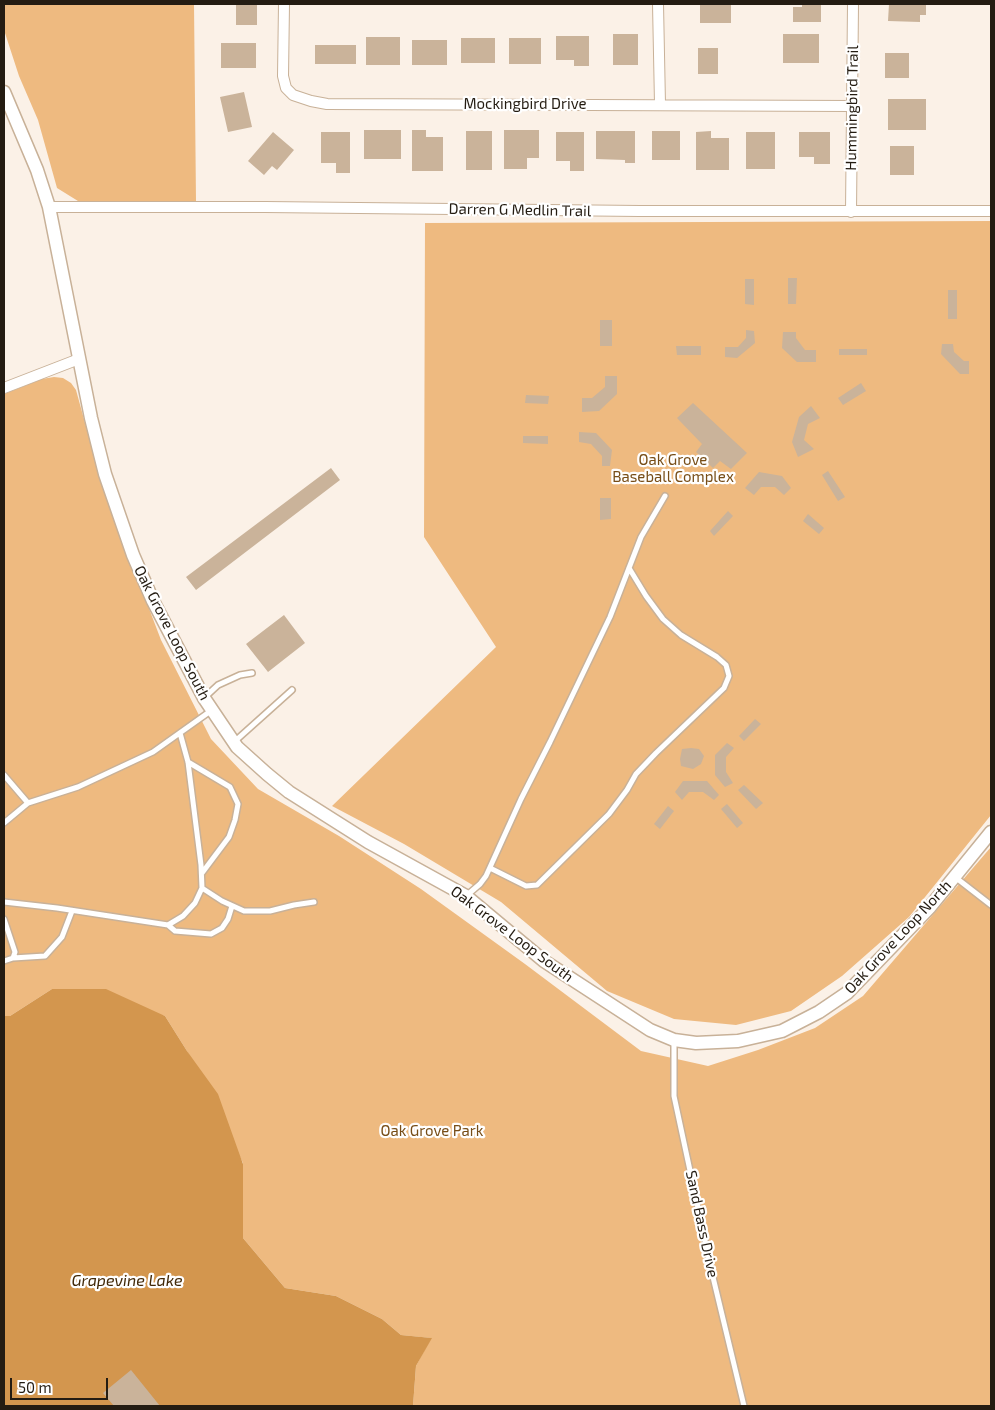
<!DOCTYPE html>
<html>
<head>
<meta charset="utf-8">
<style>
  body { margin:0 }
  #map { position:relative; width:995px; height:1410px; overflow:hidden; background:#fbf1e7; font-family:"Exo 2",sans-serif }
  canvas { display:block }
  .frame { position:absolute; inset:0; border:5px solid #241c12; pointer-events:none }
  .scale { position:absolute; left:10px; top:1378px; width:98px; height:22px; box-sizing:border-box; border:2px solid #241c12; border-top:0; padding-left:6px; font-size:15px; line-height:18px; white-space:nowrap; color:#241c12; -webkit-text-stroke:4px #fff; paint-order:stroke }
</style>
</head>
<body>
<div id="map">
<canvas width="995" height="1410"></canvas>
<div class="frame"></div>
<div class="scale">50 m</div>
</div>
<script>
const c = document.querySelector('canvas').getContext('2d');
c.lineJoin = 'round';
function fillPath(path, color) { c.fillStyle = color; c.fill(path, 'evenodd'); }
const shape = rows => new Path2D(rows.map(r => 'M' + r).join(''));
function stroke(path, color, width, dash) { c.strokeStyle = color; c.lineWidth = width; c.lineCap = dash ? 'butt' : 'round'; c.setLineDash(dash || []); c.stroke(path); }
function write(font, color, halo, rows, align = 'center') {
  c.font = font + ' "Exo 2",sans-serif'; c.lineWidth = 4.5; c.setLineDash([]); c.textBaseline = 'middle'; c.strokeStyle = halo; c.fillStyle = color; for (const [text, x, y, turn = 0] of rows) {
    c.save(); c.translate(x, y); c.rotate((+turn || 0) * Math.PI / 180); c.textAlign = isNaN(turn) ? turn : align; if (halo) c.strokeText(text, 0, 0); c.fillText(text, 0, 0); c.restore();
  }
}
fillPath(shape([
  [4,4,194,4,196,201,78,201,57,188,38,120,19,76,4,30],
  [991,221,991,815,909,917,842,976,791,1011,736,1025,674,1019,607,991,501,902,404,844,332,806,496,647,424,537,425,223],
  [54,377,63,378,71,383,76,390,102,485,161,640,211,739,258,789,339,836,421,889,525,964,641,1051,708,1066,758,1050,815,1028,863,996,991,847,991,1406,413,1406,416,1366,431,1338,401,1335,382,1319,336,1296,285,1288,243,1238,243,1163,187,1051,165,1016,52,989,10,1016,4,1016,4,394,42,379]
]), '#eeba80');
fillPath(shape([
  [52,989,106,989,165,1016,187,1051,218,1094,243,1164,243,1238,285,1288,336,1296,382,1319,401,1335,432,1338,416,1366,413,1406,4,1406,4,1016,10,1016]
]), '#d3964e');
fillPath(shape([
  [236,4,257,4,257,25,236,25],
  [700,4,731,4,731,23,700,23],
  [802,4,821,4,821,22,793,22,793,7,802,7],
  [889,4,926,4,926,15,920,15,920,22,888,21],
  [613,34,638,34,638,65,613,65],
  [783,34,819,34,819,63,783,63],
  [556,36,589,36,589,66,574,66,574,60,556,60],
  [366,37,400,37,400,65,366,65],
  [461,38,495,38,495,63,461,63],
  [509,38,541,38,541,64,509,64],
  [412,40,447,40,447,65,412,65],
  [221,43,256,43,256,68,221,68],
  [315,45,356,45,356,64,315,64],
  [698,48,718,48,718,74,698,74],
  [885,53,909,53,909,78,885,78],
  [244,92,252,127,228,132,220,97],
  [888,99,926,99,926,130,888,130],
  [364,130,401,130,401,159,364,159],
  [412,130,426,130,426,137,443,137,443,171,412,171],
  [504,130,539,130,539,158,527,158,527,169,504,169],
  [466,131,492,131,492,170,466,170],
  [596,131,635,131,635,163,625,163,625,160,596,159],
  [652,131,680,131,680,160,652,160],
  [711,131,711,138,729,138,729,170,696,170,696,132],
  [273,132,294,150,277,170,272,166,264,175,248,161],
  [321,132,350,132,350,173,336,173,336,163,321,163],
  [556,132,584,132,584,171,570,171,570,161,556,161],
  [746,132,775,132,775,169,746,169],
  [799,132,830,132,830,164,814,164,814,157,799,157],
  [890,146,914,146,914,175,890,175],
  [788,278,797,278,796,304,788,304],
  [745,279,754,279,754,305,745,304],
  [948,290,957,290,957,319,948,319],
  [600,320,612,320,612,346,600,346],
  [746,330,754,331,755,343,737,358,725,357,725,347,738,347,746,338],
  [783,332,796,332,796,338,805,350,816,350,816,362,797,362,782,348],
  [942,344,953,344,954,352,964,361,969,361,969,374,960,374,941,354],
  [676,346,701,346,701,355,677,355],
  [839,349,867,349,867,355,839,355],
  [605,376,617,376,617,394,599,411,582,412,582,398,592,398,605,387],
  [861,383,866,391,843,405,838,398],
  [526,395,549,396,548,404,525,403],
  [693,403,747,453,731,469,720,461,713,468,696,452,702,444,677,418],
  [811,406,820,418,808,424,804,440,814,449,798,457,792,442,799,417],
  [579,432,596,433,612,450,610,466,602,466,602,456,591,444,579,442],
  [523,436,548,436,548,444,523,443],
  [331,468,340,480,196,590,186,577],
  [828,471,845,497,838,501,822,475],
  [759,472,782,476,791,488,784,495,775,487,761,487,754,495,745,488],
  [600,498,611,498,611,519,600,520],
  [728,511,733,516,714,536,710,531],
  [808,514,824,528,819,534,803,521],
  [284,615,305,643,268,672,246,644],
  [755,719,761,724,744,741,739,736],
  [727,743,734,748,726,757,726,772,733,783,725,787,715,775,715,755],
  [691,748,699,749,704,756,701,764,693,769,681,766,680,759,682,749],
  [683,781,707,781,719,795,714,800,703,792,689,792,682,800,675,792],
  [744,785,763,803,756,809,738,790],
  [727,804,743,823,737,828,721,809],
  [668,806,674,811,660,829,654,824],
  [131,1370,160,1406,114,1406,103,1393]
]), '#cab39a');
const service = shape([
  [204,698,218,685,240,675,252,673],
  [234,742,292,690],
  [188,762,230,787,238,804,235,820,229,837,202,873],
  [4,775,28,803],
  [4,823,28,803,78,787,153,752,212,710],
  [490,868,526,886,537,885,609,814,627,790,636,774,656,753,724,688,729,676,726,665,717,657,681,635,663,619,646,596,629,568],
  [955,877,991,905],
  [202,888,222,901,244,911,270,911,294,905,314,902],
  [466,896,480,884,486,876,521,799,550,742,610,617,641,537,665,496],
  [4,902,57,908,168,925,183,916,195,903,202,888,201,865,188,762,180,733],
  [4,919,15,952,13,958,4,961],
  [168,925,175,931,211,934,222,928,228,919,232,906],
  [13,958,45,956,62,937,72,911],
  [674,1041,674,1096,712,1273,744,1406]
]);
const minor = shape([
  [284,4,283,76,286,88,293,95,311,101,327,104,852,106],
  [658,4,660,104],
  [49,207,265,207,640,211,991,211],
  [851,212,853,4],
  [4,388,79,359]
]);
const tertiary = shape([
  [4,92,37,170,49,207,91,418,105,474,133,555,153,601,204,698,237,747,267,774,289,792,368,842,466,896,544,961,650,1030,674,1040,696,1043,738,1041,782,1031,819,1012,847,993,930,907,991,832]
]);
stroke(service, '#c8b198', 8);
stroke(minor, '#c8b198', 12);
stroke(tertiary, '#c8b198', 15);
stroke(service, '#fff', 5);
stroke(minor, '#fff', 10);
stroke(tertiary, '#fff', 12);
write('15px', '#241c12', '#fff', [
  ["Mockingbird Drive",525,104],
  ["Hummingbird Trail",852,108,-89],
  ["Darren G Medlin Trail",520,210,1],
  ["Oak Grove Loop South",172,633,63],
  ["Oak Grove Loop South",512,934,37],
  ["Oak Grove Loop North",898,937,-47],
  ["Sand Bass Drive",702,1224,78]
]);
write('15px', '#774d17', '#fff', [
  ["Oak Grove",673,460],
  ["Baseball Complex",673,477],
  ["Oak Grove Park",432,1131]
]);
write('italic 16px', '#422908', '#fff', [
  ["Grapevine Lake",127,1281]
]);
</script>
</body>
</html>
